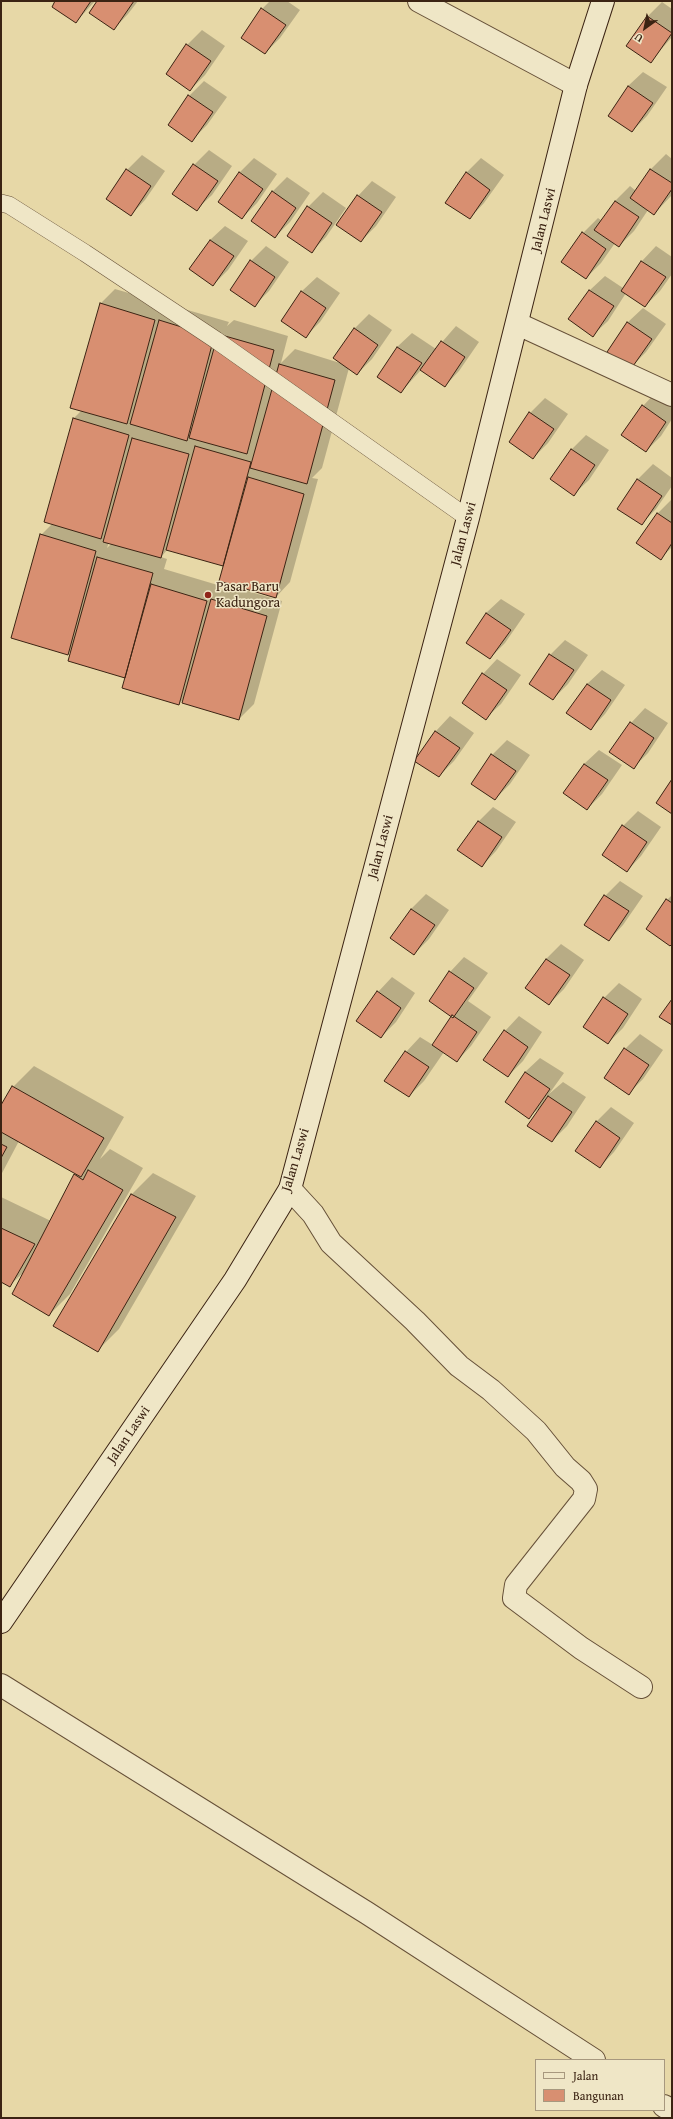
<!DOCTYPE html>
<html>
<head>
<meta charset="utf-8">
<style>
  body { margin:0 }
  #map { position:relative; width:673px; height:2119px; overflow:hidden; background:#e7d8a7; font-family:"Gentium Book Plus",serif }
  canvas { display:block }
  .frame { position:absolute; inset:0; border:2px solid #3b2313; pointer-events:none }
  .legend { position:absolute; left:535px; top:2059px; width:130px; height:52px; box-sizing:border-box; background:#efe6c6; border:1px solid #a7987e; margin:0; padding:5px 7px; list-style:none; font-size:12px; color:#3b2313 }
  .legend li { display:flex; align-items:center; gap:8px; height:20px }
  .legend b { width:20px; border:1px solid #a7987e }
  .north { position:absolute; left:625px; top:8px; width:40px; height:40px; -webkit-text-stroke:3px #efe6c6; paint-order:stroke; rotate:213deg; font-size:11px; font-weight:700; line-height:16px; text-align:center; color:#3b2313 }
  .north::after { content:''; display:block; margin:auto; width:14px; height:18px; background:#3b2313; clip-path:polygon(50% 0,100% 100%,50% 72%,0 100%) }
</style>
</head>
<body>
<div id="map">
<canvas width="673" height="2119"></canvas>
<div class="frame"></div>
<ul class="legend">
<li><b style="height:5px;background:#efe6c6"></b>Jalan</li>
<li><b style="height:11px;background:#d88f71"></b>Bangunan</li>
</ul>
<div class="north">U</div>
</div>
<script>
const c = document.querySelector('canvas').getContext('2d');
c.lineJoin = 'round';
function fillPath(path, color) { c.fillStyle = color; c.fill(path, 'evenodd'); }
const shape = rows => new Path2D(rows.map(r => 'M' + r).join(''));
function stroke(path, color, width, dash) { c.strokeStyle = color; c.lineWidth = width; c.lineCap = dash ? 'butt' : 'round'; c.setLineDash(dash || []); c.stroke(path); }
function write(font, color, halo, rows, align = 'center') {
  c.font = font + ' "Gentium Book Plus",serif'; c.lineWidth = 3; c.setLineDash([]); c.textBaseline = 'middle'; c.strokeStyle = halo; c.fillStyle = color; for (const [text, x, y, turn = 0] of rows) {
    c.save(); c.translate(x, y); c.rotate((+turn || 0) * Math.PI / 180); c.textAlign = isNaN(turn) ? turn : align; if (halo) c.strokeText(text, 0, 0); c.fillText(text, 0, 0); c.restore();
  }
}
fillPath(shape([
  [56,1,95,1,76,22],
  [99,1,138,1,128,14,114,29],
  [270,1,287,1,300,10,280,38,265,53,262,9],
  [662,2,672,9,672,37,651,61,647,17],
  [202,30,225,46,205,75,190,90,187,45],
  [643,72,667,87,647,116,632,131,628,86],
  [204,81,227,97,207,125,192,140,189,96],
  [209,150,232,166,212,195,197,209,194,165],
  [666,154,672,159,672,195,654,214,648,210,634,231,619,246,615,243,601,263,586,278,583,233,598,218,602,221,615,201,630,186,636,191,651,169],
  [142,155,165,171,145,200,131,215,127,170],
  [254,158,277,174,257,203,242,218,239,173],
  [481,158,504,175,484,203,470,218,466,173],
  [287,177,310,193,290,222,275,237,272,192],
  [372,181,396,197,376,226,361,241,358,196],
  [323,192,346,208,326,237,311,252,308,207],
  [225,226,248,241,228,270,213,285,191,269,210,240],
  [266,246,289,262,269,291,255,305,232,290,251,261],
  [656,246,672,257,672,274,660,291,645,306,626,293,608,321,593,335,570,319,590,290,605,276,623,288,642,261],
  [317,277,340,293,320,322,305,337,282,321,302,291],
  [115,289,229,322,227,326,234,320,288,336,281,363,295,349,340,363,354,329,369,314,392,330,372,359,357,374,349,368,322,468,312,478,318,479,290,582,276,597,225,565,168,549,161,557,167,559,164,569,221,586,219,593,227,585,282,601,254,704,239,719,185,697,179,704,72,650,68,654,41,535,52,524,74,418,82,410,100,304],
  [109,542,112,543,107,548],
  [643,308,666,324,646,352,631,367,608,351,628,322],
  [456,326,479,342,459,371,445,386,421,370,401,392,397,347,412,333,436,349],
  [657,391,672,401,672,419,661,436,646,451,643,406],
  [545,398,568,414,548,443,533,458,530,413],
  [586,435,609,450,589,480,574,494,571,450],
  [653,464,672,478,672,486,656,509,641,524,618,509,638,479],
  [672,499,672,547,661,558,638,543,658,513],
  [501,599,525,614,505,643,490,658,486,613],
  [565,640,588,655,568,684,553,699,550,655],
  [497,659,521,675,501,704,486,718,483,674],
  [602,670,625,685,605,714,591,729,587,684],
  [645,708,668,723,648,753,634,767,631,723],
  [450,716,474,733,454,761,439,776,415,760,436,731],
  [507,740,530,755,510,784,495,799,472,784,492,755],
  [599,750,622,765,602,794,587,809,584,764],
  [493,807,516,822,496,851,482,866,459,850,479,821],
  [638,811,661,827,641,856,627,871,623,826],
  [620,881,643,896,623,925,609,940,585,924,605,896],
  [426,894,449,910,429,939,414,954,411,909],
  [672,895,672,943,667,900],
  [561,944,584,960,564,989,549,1004,526,988,546,959],
  [464,957,488,973,468,1001,491,1017,471,1046,457,1061,444,1052,424,1081,409,1096,406,1052,420,1037,433,1045,453,1016,450,972],
  [392,977,415,993,396,1022,381,1037,358,1021,378,992],
  [619,983,642,999,623,1028,608,1043,604,998],
  [519,1016,542,1032,523,1061,508,1076,505,1031],
  [640,1034,663,1050,643,1079,628,1094,605,1078,625,1049],
  [540,1058,564,1073,549,1094,563,1082,586,1097,567,1126,552,1141,543,1105,529,1117,525,1072],
  [34,1066,124,1117,100,1159,110,1149,143,1168,70,1294,49,1315,24,1272,10,1285,1,1281,1,1197,51,1221,76,1173,19,1141,1,1175,1,1107,13,1087],
  [611,1107,634,1123,614,1152,600,1167,596,1122],
  [153,1173,196,1196,119,1329,98,1350,55,1326,132,1194]
]), '#0003');
const building = shape([
  [55,1,91,1,76,23,52,7,55,1],
  [97,1,134,1,114,30,89,13,97,1],
  [261,8,286,25,265,54,241,38,261,8],
  [647,16,672,33,651,63,626,46,647,16],
  [186,44,211,61,190,91,166,74,186,44],
  [628,86,653,103,632,132,608,116,628,86],
  [188,95,213,112,192,142,168,125,188,95],
  [193,164,218,181,197,211,172,194,193,164],
  [126,169,151,186,131,216,106,199,126,169],
  [650,169,672,183,672,189,654,215,630,198,650,169],
  [239,172,263,189,242,219,218,202,239,172],
  [466,172,490,190,470,219,445,203,466,172],
  [272,191,296,208,275,238,251,221,272,191],
  [357,195,382,212,361,242,336,225,357,195],
  [615,201,639,217,619,247,594,230,615,201],
  [307,206,332,223,312,253,287,236,307,206],
  [582,232,606,249,586,279,561,262,582,232],
  [210,240,234,256,213,286,189,269,210,240],
  [250,260,275,277,255,307,230,290,250,260],
  [641,261,666,277,645,307,621,291,641,261],
  [589,290,614,306,593,337,568,319,589,290],
  [301,291,326,308,306,338,281,321,301,291],
  [100,303,155,320,127,424,70,408,100,303],
  [159,320,214,337,187,441,130,424,159,320],
  [627,322,652,339,631,369,607,352,627,322],
  [354,328,378,345,357,375,333,358,354,328],
  [218,334,274,350,247,454,189,438,218,334],
  [441,341,465,357,445,387,420,370,441,341],
  [397,347,422,363,401,393,377,377,397,347],
  [279,364,335,380,307,484,250,468,279,364],
  [642,405,666,422,646,452,621,435,642,405],
  [529,412,554,429,533,459,509,442,529,412],
  [73,418,129,435,101,539,44,522,73,418],
  [132,438,189,454,161,558,103,542,132,438],
  [195,446,251,462,223,566,166,550,195,446],
  [571,449,595,465,574,496,550,479,571,449],
  [248,477,304,494,276,598,219,581,248,477],
  [637,479,662,496,642,525,617,509,637,479],
  [657,513,672,523,672,543,661,560,636,543,657,513],
  [40,534,96,551,68,655,11,638,40,534],
  [97,557,153,573,125,678,68,661,97,557],
  [151,584,207,601,179,705,122,688,151,584],
  [211,599,267,616,239,720,182,703,211,599],
  [486,613,511,630,490,659,466,643,486,613],
  [549,654,574,670,553,700,529,684,549,654],
  [482,673,507,690,486,720,462,703,482,673],
  [587,684,611,700,591,730,566,713,587,684],
  [630,722,654,738,634,769,609,752,630,722],
  [435,731,460,748,439,777,414,761,435,731],
  [491,754,516,771,495,800,471,784,491,754],
  [584,764,608,780,587,810,563,793,584,764],
  [672,779,672,814,656,803,672,779],
  [478,821,502,837,482,867,457,850,478,821],
  [622,825,647,842,627,872,602,855,622,825],
  [604,895,629,911,609,941,584,925,604,895],
  [666,899,672,903,672,944,670,946,646,929,666,899],
  [411,909,435,925,414,955,390,938,411,909],
  [546,959,570,975,549,1005,525,988,546,959],
  [449,971,474,988,453,1018,429,1001,449,971],
  [377,991,401,1008,381,1038,356,1021,377,991],
  [603,997,628,1014,608,1044,583,1027,603,997],
  [672,999,672,1025,659,1017,672,999],
  [452,1015,477,1032,457,1062,432,1045,452,1015],
  [504,1030,528,1047,508,1077,483,1060,504,1030],
  [624,1048,649,1065,629,1095,604,1078,624,1048],
  [405,1051,429,1067,409,1097,384,1081,405,1051],
  [525,1072,550,1089,529,1119,505,1102,525,1072],
  [12,1086,104,1138,81,1177,1,1132,1,1105,12,1086],
  [548,1096,572,1112,552,1142,527,1126,548,1096],
  [596,1121,620,1138,600,1168,575,1151,596,1121],
  [1,1144,7,1147,1,1158,1,1144],
  [88,1170,123,1190,49,1316,12,1294,74,1174,83,1180,88,1170],
  [131,1194,176,1217,98,1352,53,1326,131,1194],
  [1,1228,35,1244,10,1287,1,1282,1,1228]
]);
fillPath(building, '#d88f71');
stroke(building, '#3b2313', 1);
const lane = shape([
  [1,203,9,205,85,253,216,340,468,518]
]);
const street = shape([
  [419,1,576,85],
  [518,324,672,395],
  [290,1189,313,1214,331,1243,415,1321,459,1366,491,1390,536,1431,565,1467,581,1481,586,1489,584,1499,516,1585,514,1598,581,1648,641,1687],
  [1,1685,367,1913,594,2060],
  [664,2106,672,2111]
]);
const secondary = shape([
  [1,1622,235,1280,290,1189,468,518,576,85,603,1]
]);
stroke(lane, '#665038', 18);
stroke(street, '#665038', 24);
stroke(secondary, '#3b2313', 24);
stroke(lane, '#efe6c6', 17);
stroke(street, '#efe6c6', 22);
stroke(secondary, '#efe6c6', 22);
for (const [x, y, r, color] of [
  [208,595,4,"#8f2418"]
]) { const dot = new Path2D(); dot.arc(x, y, r, 0, 2 * Math.PI); c.fillStyle = color; c.fill(dot); stroke(dot, '#efe6c6', 1.5); }
write('14px', '#3b2313', '#efe6c6', [
  ["Jalan Laswi",544,220,-76],
  ["Jalan Laswi",464,534,-75],
  ["Jalan Laswi",381,847,-75],
  ["Jalan Laswi",296,1160,-73],
  ["Jalan Laswi",129,1435,-56]
]);
write('14px', '#3b2313', '#efe6c6', [
  ["Pasar Baru",216,587],
  ["Kadungora",216,603]
], 'left');
</script>
</body>
</html>
